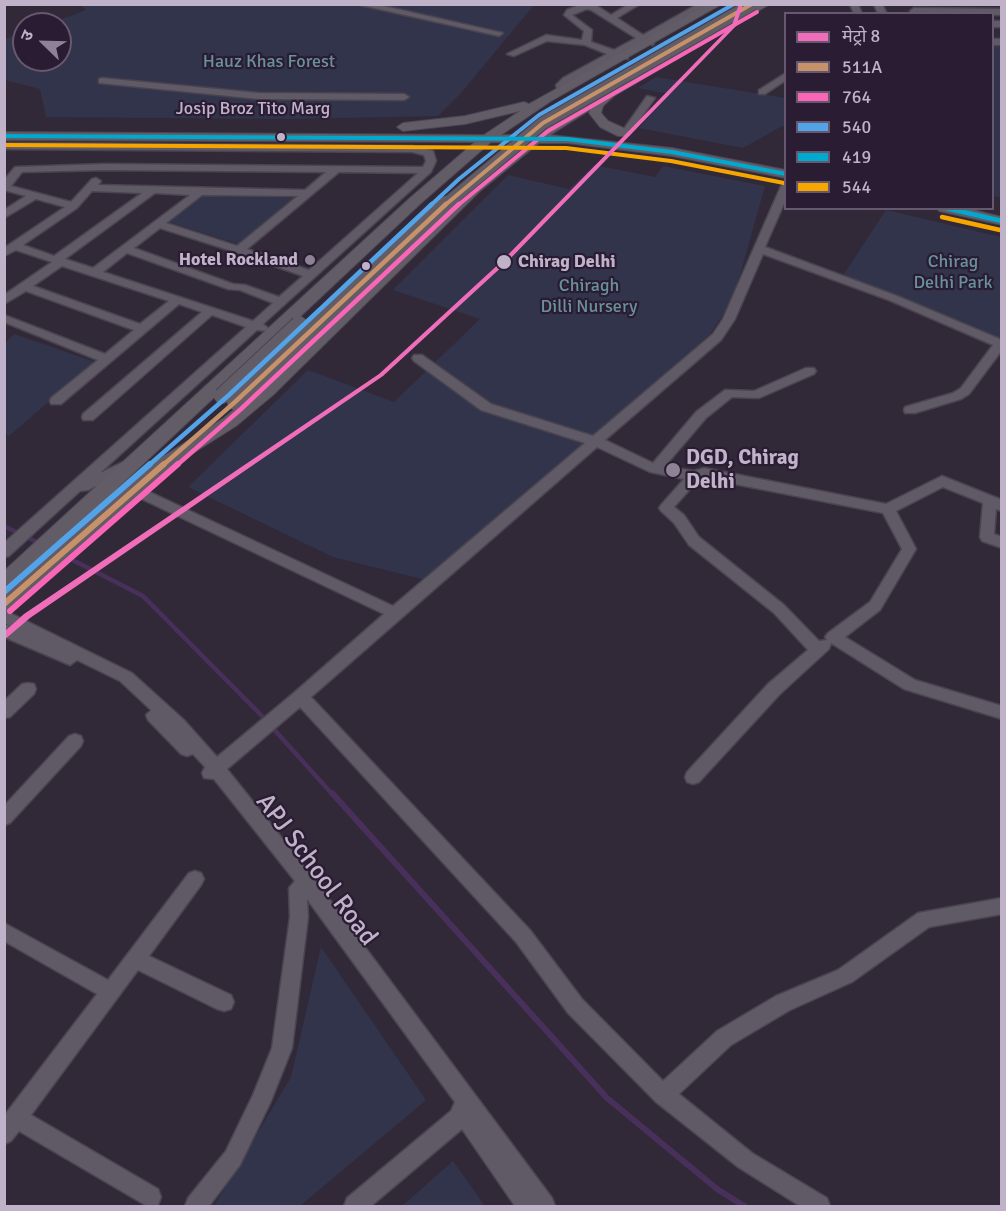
<!DOCTYPE html>
<html>
<head>
<meta charset="utf-8">
<style>
  body { margin:0 }
  #map { position:relative; width:1006px; height:1211px; overflow:hidden; background:#312938; font-family:Signika,"Noto Sans Devanagari",sans-serif }
  canvas { display:block }
  .frame { position:absolute; inset:0; border:6px solid #c0b3c9; pointer-events:none }
  .legend { position:absolute; left:784px; top:12px; width:210px; height:198px; box-sizing:border-box; background:#291c33; border:2px solid #65586f; margin:0; padding:8px 10px; list-style:none; font-size:18px; color:#c0b3c9 }
  .legend li { display:flex; align-items:center; gap:12px; height:30px }
  .legend b { width:30px; border:2px solid #65586f }
  .north { position:absolute; left:12px; top:12px; width:60px; height:60px; box-sizing:border-box; background:#291c33; border:2px solid #65586f; border-radius:50%; rotate:293deg; font-size:16px; font-weight:700; line-height:24px; text-align:center; color:#c0b3c9 }
  .north::after { content:''; display:block; margin:auto; width:21px; height:27px; background:#8e8396; clip-path:polygon(50% 0,100% 100%,50% 72%,0 100%) }
</style>
</head>
<body>
<div id="map">
<canvas width="1006" height="1211"></canvas>
<div class="frame"></div>
<ul class="legend">
<li><b style="height:8px;background:#f06eb9"></b>मेट्रो 8</li>
<li><b style="height:8px;background:#c7916a"></b>511A</li>
<li><b style="height:8px;background:#fa66b7"></b>764</li>
<li><b style="height:8px;background:#53a3e8"></b>540</li>
<li><b style="height:8px;background:#00a9ce"></b>419</li>
<li><b style="height:8px;background:#f7a600"></b>544</li>
</ul>
<div class="north">उ</div>
</div>
<script>
const c = document.querySelector('canvas').getContext('2d');
c.lineJoin = 'round';
function fillPath(path, color) { c.fillStyle = color; c.fill(path, 'evenodd'); }
const shape = rows => new Path2D(rows.map(r => 'M' + r).join(''));
function stroke(path, color, width, dash) { c.strokeStyle = color; c.lineWidth = width; c.lineCap = dash ? 'butt' : 'round'; c.setLineDash(dash || []); c.stroke(path); }
function write(font, color, halo, rows, align = 'center') {
  c.font = font + ' Signika,sans-serif'; c.lineWidth = 4.5; c.setLineDash([]); c.textBaseline = 'middle'; c.strokeStyle = halo; c.fillStyle = color; for (const [text, x, y, turn = 0] of rows) {
    c.save(); c.translate(x, y); c.rotate((+turn || 0) * Math.PI / 180); c.textAlign = isNaN(turn) ? turn : align; if (halo) c.strokeText(text, 0, 0); c.fillText(text, 0, 0); c.restore();
  }
}
fillPath(shape([
  [81,5,534,5,461,93,438,116,289,119,46,117,40,89,5,80,5,39,24,32,24,60,60,60,60,24,49,24,86,10],
  [992,42,1001,42,1001,198,993,196],
  [656,77,785,98,785,127,782,126,743,148,639,128,669,94,638,88],
  [594,165,655,177,663,166,765,186,733,300,710,334,426,580,333,557,188,487,308,370,394,402,480,319,393,290,508,175,569,189],
  [203,196,297,198,239,244,169,222],
  [886,210,1001,237,1001,340,842,277],
  [14,334,95,362,9,436,5,434,5,343],
  [321,947,426,1100,300,1206,214,1206,291,1077],
  [453,1161,485,1206,402,1206]
]), '#32344b');
stroke(shape([
  [4,526,39,543],
  [47,547,143,596,262,716,333,795]
]), '#48305b', 4.5);
stroke(shape([
  [332,793,607,1098,717,1189,744,1206]
]), '#48305b', 6);
const minor = shape([
  [356,4,375,4,503,33,499,36,356,4],
  [582,4,597,6,611,15,629,4,640,4,617,18,643,35,698,4,709,4,649,38,654,43,653,45,642,42,622,53,628,55,628,59,615,57,569,82,566,86,564,93,558,93,556,85,563,78,607,54,585,45,547,41,514,56,507,54,546,35,582,40,584,31,564,15,567,10,582,4],
  [587,9,591,10,636,38,614,50,591,42,592,30,572,15,587,9],
  [850,4,858,4,862,14,854,14,850,4],
  [874,4,882,4,887,14,878,14,874,4],
  [914,8,1002,9,1002,15,911,13,910,11,914,8],
  [992,21,1002,21,1002,27,992,27,992,21],
  [992,39,1002,39,1002,45,992,45,992,39],
  [786,73,786,80,765,94,759,94,759,90,786,73],
  [102,78,259,93,404,94,409,97,404,100,259,99,99,83,99,79,102,78],
  [647,96,655,98,629,135,623,135,621,133,647,96],
  [4,143,412,146,433,151,436,161,431,172,263,324,268,328,266,331,257,330,100,473,129,459,134,461,136,464,134,467,88,490,80,491,9,556,4,557,4,543,246,327,212,315,93,420,83,420,82,417,83,414,202,312,179,304,61,404,51,404,50,401,51,398,98,360,4,322,4,315,105,354,134,330,26,291,4,304,4,295,52,262,16,250,4,256,4,248,65,207,36,199,4,218,4,210,26,196,4,190,4,180,15,167,105,164,423,167,426,161,424,155,412,152,4,149,4,143],
  [105,170,326,172,305,190,98,185,101,181,96,178,92,179,71,202,11,186,22,172,105,170],
  [339,172,418,173,309,270,247,249,339,172],
  [92,191,142,193,54,256,23,245,77,208,92,191],
  [155,193,190,195,93,268,65,259,155,193],
  [202,195,298,196,237,246,166,223,202,195],
  [160,228,235,252,303,276,279,297,245,285,233,284,134,248,160,228],
  [127,253,228,289,240,290,273,303,253,321,103,272,127,253],
  [62,266,169,301,140,324,33,286,62,266],
  [786,183,786,199,765,247,897,296,1002,340,1002,350,969,394,961,399,915,413,905,413,904,410,905,407,953,393,961,388,993,345,889,300,763,254,735,319,721,340,605,440,653,463,696,412,725,390,754,391,806,368,814,368,816,371,814,374,759,398,732,397,706,418,665,466,694,471,704,468,886,504,942,476,1002,500,1002,511,996,509,994,534,1002,537,1002,548,982,541,980,537,983,503,943,487,896,511,916,549,880,610,845,637,915,680,1002,706,1002,719,904,689,831,643,829,649,780,694,699,782,693,784,687,782,685,777,687,772,768,684,808,650,774,613,689,545,674,523,661,511,659,508,661,505,684,479,650,472,597,447,311,697,530,930,582,999,663,1081,717,1031,776,996,838,970,918,913,1002,898,1002,914,929,927,852,982,790,1010,731,1045,679,1094,752,1153,827,1198,830,1206,800,1206,738,1167,656,1102,568,1013,516,942,300,707,227,769,309,872,552,1198,555,1206,515,1206,462,1129,371,1206,344,1206,347,1198,451,1111,455,1102,307,899,308,917,292,1048,271,1101,240,1165,209,1206,185,1206,188,1198,226,1151,253,1095,272,1048,290,917,289,888,295,881,214,779,204,778,202,773,205,767,193,754,187,756,181,754,148,720,146,715,151,710,120,681,77,660,70,665,4,637,4,624,15,628,4,623,4,610,132,673,184,720,217,757,295,692,384,614,129,493,127,490,129,487,139,487,393,606,585,443,481,410,414,361,412,358,414,355,422,355,491,404,593,436,713,334,723,319,781,186,786,183],
  [704,478,883,513,902,549,870,602,828,633,825,637,827,640,819,641,784,605,699,537,684,515,674,507,699,479,704,478],
  [28,683,34,684,36,689,34,694,10,717,4,718,4,701,22,684,28,683],
  [75,734,81,736,83,741,81,746,10,823,4,825,4,806,69,736,75,734],
  [195,871,201,873,204,879,201,885,149,956,231,995,234,1002,231,1009,224,1011,217,1009,138,970,31,1115,158,1189,161,1197,158,1205,147,1206,19,1131,11,1141,4,1144,4,1116,97,994,4,941,4,923,108,980,189,873,195,871]
]);
const major = shape([
  [708,4,722,4,551,101,501,135,533,135,559,117,756,4,770,4,614,96,603,106,601,113,608,121,628,130,629,133,628,136,618,136,600,127,589,113,590,110,550,135,672,148,786,170,786,178,672,156,567,143,539,143,480,191,273,395,236,426,171,467,11,609,4,611,4,592,9,589,4,590,4,571,410,198,475,142,4,140,4,132,484,135,520,111,465,124,403,131,397,127,403,123,465,116,524,102,529,104,708,4],
  [491,142,523,143,470,185,261,387,224,418,156,461,25,575,420,204,491,142],
  [937,208,965,208,1002,217,1002,225,939,211,937,208]
]);
stroke(minor, '#4a444f', 3);
stroke(major, '#4b4452', 2);
fillPath(minor, '#605966');
fillPath(major, '#625c67');
const majorBridgeFar1 = shape([
  [444,206,543,123,753,4]
]);
const majorBridge = shape([
  [222,396,299,324],
  [235,402,446,204]
]);
stroke(majorBridgeFar1, '#4b4452', 14, []);
stroke(majorBridge, '#4b4452', 18, []);
stroke(majorBridgeFar1, '#625c67', 12);
stroke(majorBridge, '#625c67', 16);
stroke(shape([
  [444,206,543,123,752,4]
]), '#c7916a', 4);
stroke(shape([
  [162,466,235,402,446,204]
]), '#c7916a', 4.5);
stroke(shape([
  [4,604,164,464]
]), '#c7916a', 6);
stroke(shape([
  [457,206,548,131,757,12]
]), '#fa66b7', 4);
stroke(shape([
  [176,466,241,409,459,204]
]), '#fa66b7', 4.5);
stroke(shape([
  [10,611,178,464]
]), '#fa66b7', 6);
stroke(shape([
  [430,206,459,179,539,115,734,4]
]), '#53a3e8', 4);
stroke(shape([
  [148,466,229,395,432,204]
]), '#53a3e8', 4.5);
stroke(shape([
  [4,592,150,464]
]), '#53a3e8', 6);
stroke(shape([
  [4,136,567,139,672,152,786,174]
]), '#00a9ce', 4);
stroke(shape([
  [946,208,1002,221]
]), '#00a9ce', 4.5);
stroke(shape([
  [4,145,566,148,671,161,784,183]
]), '#f7a600', 4);
stroke(shape([
  [942,217,1000,230]
]), '#f7a600', 4.5);
fillPath(shape([
  [739,4,743,4,736,26,506,263,383,376,30,618,4,640,4,632,24,614,379,374,502,261,732,25,739,4]
]), '#f06eb9');
for (const [x, y, r, color] of [
  [281,137,5,"#c0b3c9"],
  [310,260,6,"#8e8396"],
  [504,262,8,"#c0b3c9"],
  [366,266,5,"#c0b3c9"],
  [673,470,8,"#8e8396"]
]) { const dot = new Path2D(); dot.arc(x, y, r, 0, 2 * Math.PI); c.fillStyle = color; c.fill(dot); stroke(dot, '#291c33', 2); }
write('18px', '#69919b', '#291c33', [
  ["Hauz Khas Forest",269,62],
  ["Chirag",953,262],
  ["Delhi Park",953,283],
  ["Chiragh",589,286],
  ["Dilli Nursery",589,307]
]);
write('18px', '#c0b3c9', '#291c33', [
  ["Josip Broz Tito Marg",253,109]
]);
write('bold 18px', '#c0b3c9', '#291c33', [
  ["Hotel Rockland",298,260]
], 'right');
write('bold 18px', '#c0b3c9', '#291c33', [
  ["Chirag Delhi",518,262]
], 'left');
write('bold 21px', '#c0b3c9', '#291c33', [
  ["DGD, Chirag",686,458],
  ["Delhi",686,482]
], 'left');
write('26px', '#c0b3c9', '#291c33', [
  ["APJ School Road",316,870,53]
]);
</script>
</body>
</html>
